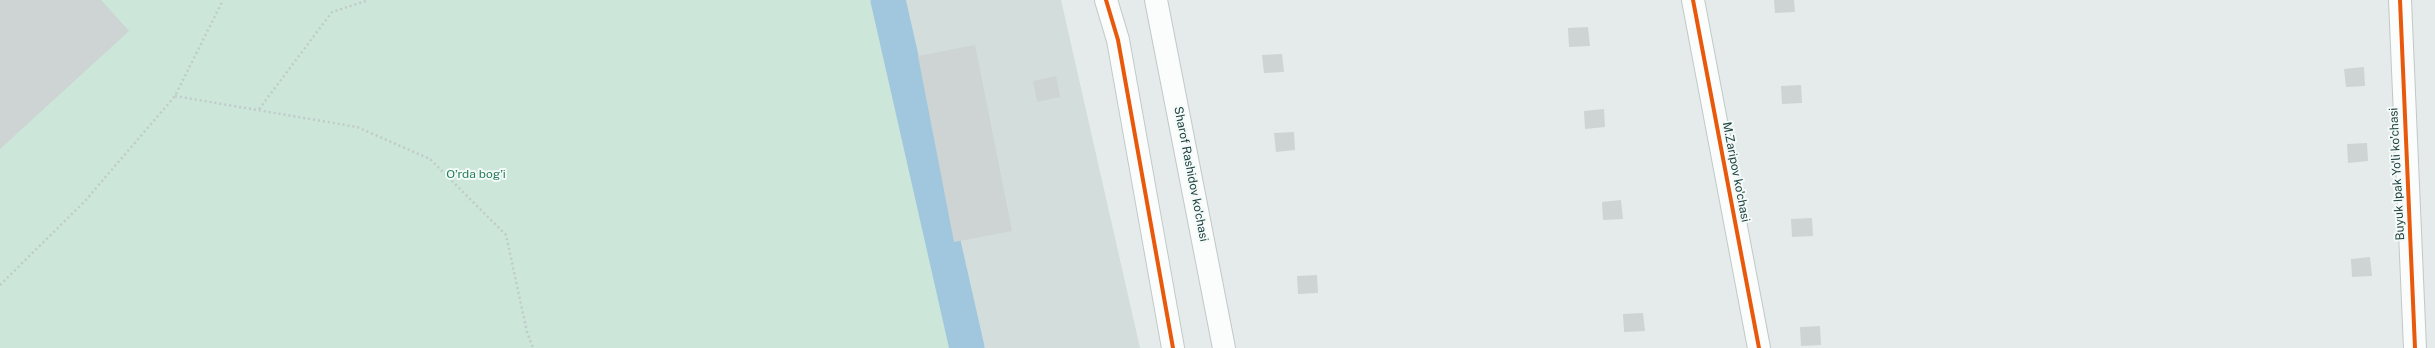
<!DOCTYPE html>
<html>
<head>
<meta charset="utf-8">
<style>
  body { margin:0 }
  canvas { display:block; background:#e5ebea }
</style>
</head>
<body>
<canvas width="2435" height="348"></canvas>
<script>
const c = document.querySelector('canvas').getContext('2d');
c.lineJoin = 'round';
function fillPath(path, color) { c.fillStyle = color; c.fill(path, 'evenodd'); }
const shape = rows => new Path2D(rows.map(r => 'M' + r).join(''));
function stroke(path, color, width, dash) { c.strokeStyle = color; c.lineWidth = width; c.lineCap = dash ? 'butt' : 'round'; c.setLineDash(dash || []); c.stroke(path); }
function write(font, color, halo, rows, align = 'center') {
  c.font = font + ' "Public Sans",sans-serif'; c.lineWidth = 4; c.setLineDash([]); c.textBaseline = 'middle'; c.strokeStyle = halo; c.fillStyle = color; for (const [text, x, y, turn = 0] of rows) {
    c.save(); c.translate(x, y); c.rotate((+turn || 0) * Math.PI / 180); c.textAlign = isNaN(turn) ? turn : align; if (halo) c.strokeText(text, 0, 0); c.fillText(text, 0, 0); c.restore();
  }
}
fillPath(shape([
  [881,0,1061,0,1140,348,965,348,950,299]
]), '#d2dddc');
fillPath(shape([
  [0,0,881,0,950,299,955,348,0,348]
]), '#cce6da');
stroke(shape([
  [888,0,967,348]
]), '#a0c7de', 35);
fillPath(shape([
  [0,0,101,0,129,31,0,149],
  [1774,0,1794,0,1795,12,1775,13],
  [1588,27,1590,46,1569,47,1568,28],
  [975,45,1012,231,954,242,918,56],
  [1282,54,1284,72,1264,73,1262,55],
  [2364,67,2365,86,2346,87,2344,69],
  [1056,76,1060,97,1037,102,1033,81],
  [1801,85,1802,103,1782,104,1781,86],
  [1604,109,1605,127,1585,129,1584,111],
  [1294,132,1295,150,1276,152,1274,133],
  [2367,143,2368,161,2348,163,2347,144],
  [1621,200,1623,219,1603,220,1602,202],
  [1812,218,1813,236,1792,237,1791,219],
  [2370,257,2372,276,2352,277,2351,259],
  [1317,275,1318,293,1298,294,1297,276],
  [1643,313,1645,331,1624,332,1623,314],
  [1820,326,1821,345,1801,346,1800,327]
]), '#cdd4d3');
const street = shape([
  [2400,0,2415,348]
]);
const secondary = shape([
  [1106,0,1118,40,1173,348],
  [1156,0,1224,348],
  [1693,0,1759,348]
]);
stroke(street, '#c2c8c7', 24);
stroke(secondary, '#c0c9c8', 24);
stroke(shape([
  [175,96,357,127,430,159,506,235,527,332,533,348],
  [259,109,332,12,369,0],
  [0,285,85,201,175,96,223,0]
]), '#c0cbca', 2.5, [2, 3]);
stroke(street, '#fbfcfc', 22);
stroke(secondary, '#fbfcfc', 22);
stroke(shape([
  [1106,0,1118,40,1173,348],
  [1693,0,1759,348],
  [2400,0,2415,348]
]), '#e8590c', 4);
write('12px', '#1f4140', '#f3faf8', [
  ["M.Zaripov ko'chasi",1736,172,79],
  ["Sharof Rashidov ko'chasi",1191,174,79],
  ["Buyuk Ipak Yo'li ko'chasi",2397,174,-93]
]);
write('12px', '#257d5b', '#f3faf8', [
  ["O’rda bog’i",476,174]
]);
</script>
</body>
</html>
